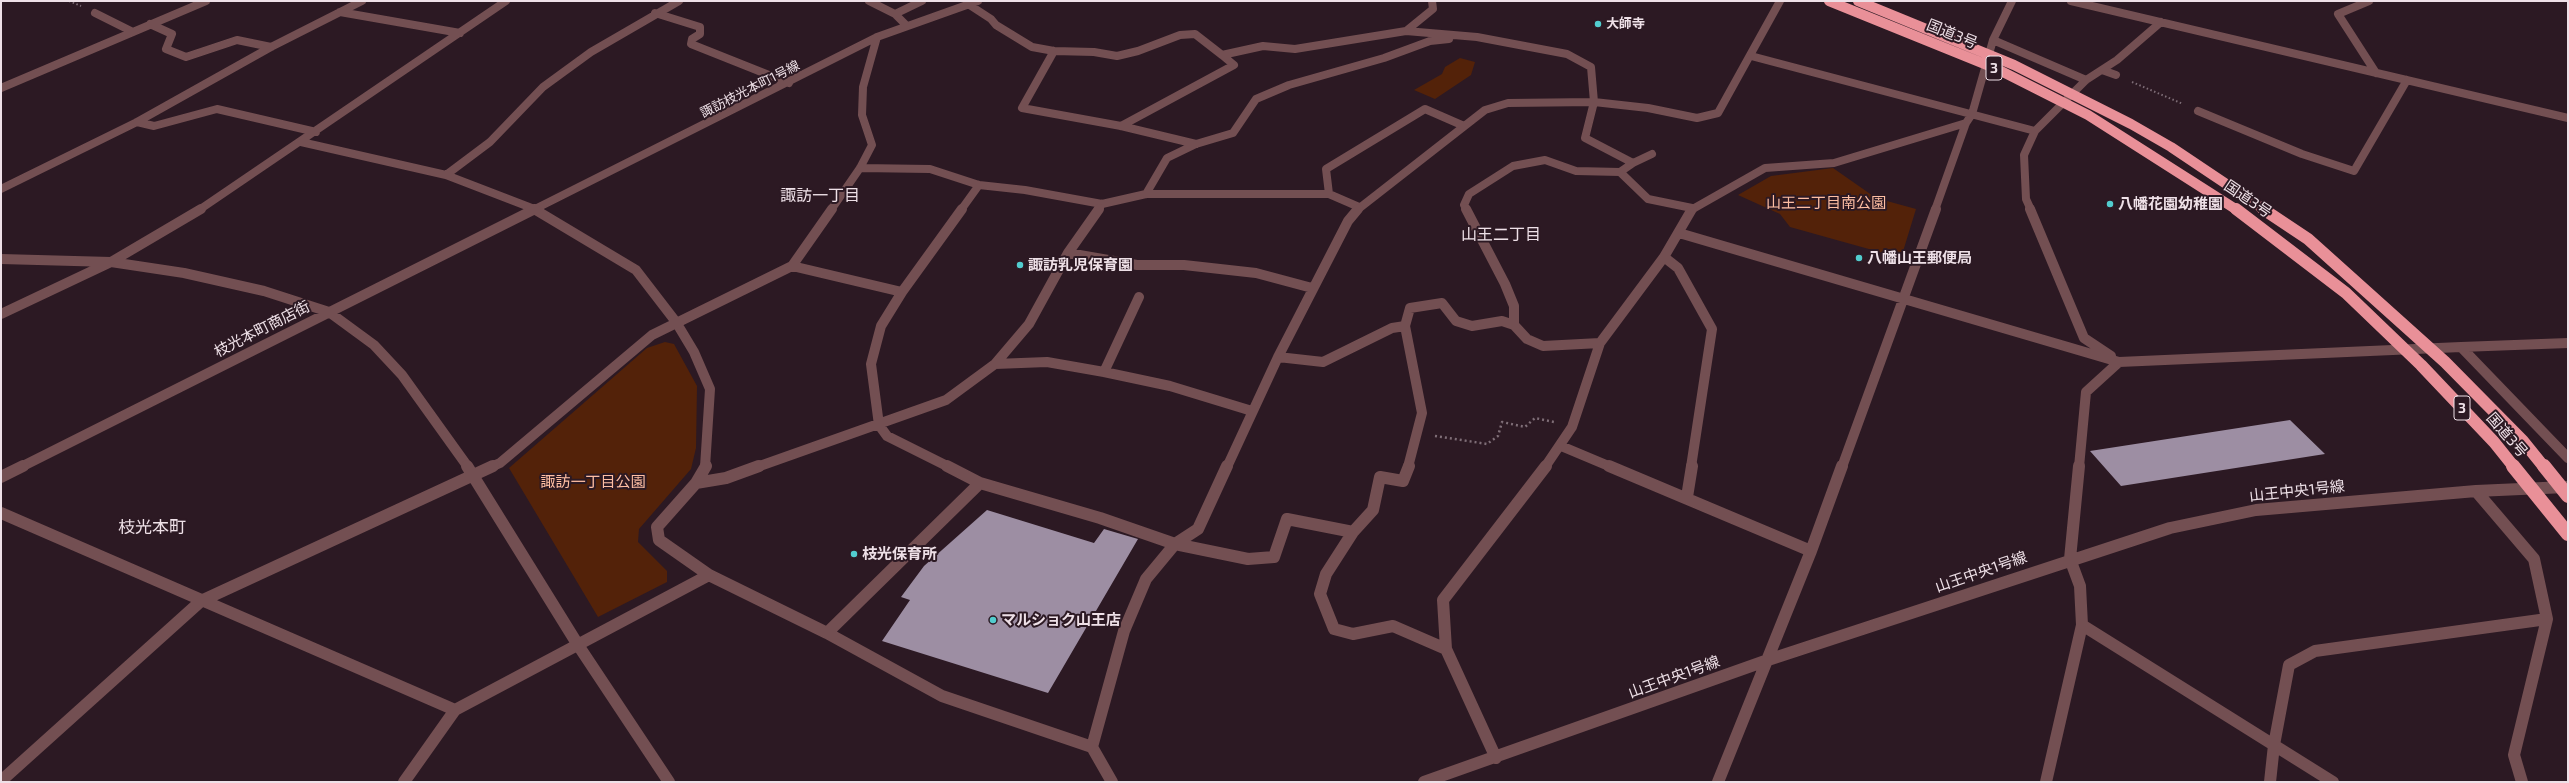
<!DOCTYPE html>
<html>
<head>
<meta charset="utf-8">
<style>
  body { margin:0 }
  #map { position:relative; width:2569px; height:783px; overflow:hidden; background:#2c1923; font-family:"Exo 2",sans-serif }
  canvas { display:block }
  .frame { position:absolute; inset:0; border:2px solid #eee0e7; pointer-events:none }
</style>
</head>
<body>
<div id="map">
<canvas width="2569" height="783"></canvas>
<div class="frame"></div>
</div>
<script>
const c = document.querySelector('canvas').getContext('2d');
c.lineJoin = 'round';
function fillPath(path, color) { c.fillStyle = color; c.fill(path, 'evenodd'); }
const shape = rows => new Path2D(rows.map(r => 'M' + r).join(''));
function stroke(path, color, width, dash) { c.strokeStyle = color; c.lineWidth = width; c.lineCap = dash ? 'butt' : 'round'; c.setLineDash(dash || []); c.stroke(path); }
function write(font, color, halo, rows, align = 'center') {
  c.font = font + ' "Exo 2","Noto Sans JP",sans-serif'; c.lineWidth = 4; c.setLineDash([]); c.textBaseline = 'middle'; c.strokeStyle = halo; c.fillStyle = color; for (const [text, x, y, turn = 0] of rows) {
    c.save(); c.translate(x, y); c.rotate((+turn || 0) * Math.PI / 180); c.textAlign = isNaN(turn) ? turn : align; if (halo) c.strokeText(text, 0, 0); c.fillText(text, 0, 0); c.restore();
  }
}
fillPath(shape([
  [1460,58,1475,62,1471,75,1435,99,1414,90,1442,74,1445,67],
  [1833,168,1876,198,1916,209,1901,258,1790,227,1780,214,1738,195,1771,176],
  [665,342,674,344,697,386,696,448,691,469,639,529,638,542,667,571,667,582,598,617,509,468,647,348]
]), '#532209');
fillPath(shape([
  [2290,420,2325,454,2121,486,2090,451],
  [987,510,1094,543,1104,529,1138,539,1048,693,882,641,910,600,901,597,924,566]
]), '#9d8ea3');
stroke(shape([
  [69,1,81,6],
  [2132,82,2183,104]
]), '#7f6e77', 2, [1.5, 2.5]);
stroke(shape([
  [1435,436,1487,444,1498,436,1502,422,1525,427,1535,418,1554,422]
]), '#7f6e77', 2.5, [2, 3]);
stroke(shape([
  [869,1,895,14,906,25],
  [2071,1,2568,118],
  [2369,1,2338,14,2376,73],
  [968,4,991,19,996,25,1032,47,1054,51,1094,52,1117,56,1138,51,1180,35,1195,34,1222,55,1263,46,1295,49,1406,31,1477,37,1567,54,1591,67,1594,102,1585,138,1633,163,1620,172,1648,199,1692,208],
  [340,12,460,33],
  [95,13,133,32],
  [655,13,700,27,700,34,692,39,691,44,789,83],
  [895,14,922,1],
  [150,24,172,34,166,49,186,57,237,40,271,47],
  [1406,31,1433,9,1432,1],
  [1993,40,2086,80],
  [1054,51,1022,108,1121,126,1196,144],
  [1751,56,2035,131],
  [2102,70,2116,75],
  [1,88,206,1],
  [2198,111,2302,154,2354,171,2407,80],
  [137,122,154,126,217,109,316,132],
  [1121,126,1234,65,1222,55],
  [301,142,446,175,537,210],
  [1633,163,1652,154],
  [860,168,930,169,979,185,1025,190,1102,204,1146,194,1329,194,1359,207],
  [446,175,490,142,543,87,591,52,679,1],
  [1,189,137,122,271,47,362,1],
  [1146,194,1167,158,1196,144,1233,133,1256,99,1289,85,1384,58,1430,41,1449,39],
  [1329,194,1326,169,1425,109,1464,126],
  [199,210,506,1],
  [533,210,877,37,978,1],
  [831,210,860,168,872,145,862,115,863,87,877,37],
  [961,210,979,185],
  [1098,210,1102,204],
  [1357,210,1485,110,1508,103,1594,102,1648,108,1697,118,1718,113,1780,1],
  [1467,210,1464,205,1469,194,1513,166,1545,160,1576,171,1620,172],
  [1691,210,1765,168,1834,163,1966,123],
  [1935,210,1966,123,1972,114,1993,40,2012,1],
  [2031,210,2026,199,2024,155,2035,131,2086,80,2117,60,2161,22]
]), '#734f52', 8);
stroke(shape([
  [534,209,636,270,676,322,694,352,710,389,705,467],
  [1466,209,1505,284,1514,306,1514,325],
  [2030,209,2084,338,2111,356],
  [1679,233,2119,362,2461,347],
  [1068,253,1137,265,1184,265,1256,273,1312,288],
  [1664,257,1678,268,1712,329,1691,467],
  [1,259,111,262,184,273,264,291,329,312,374,345,402,375,468,467],
  [792,266,902,292],
  [1,314,111,262,201,209],
  [1405,326,1422,413,1408,467],
  [2568,343,2461,347,2568,458],
  [1278,357,1323,362,1392,328,1405,326,1410,308,1442,303,1456,321,1472,326,1502,321,1514,325,1527,339,1543,346,1600,343],
  [995,364,1047,362,1104,372,1170,386,1252,411],
  [1104,372,1139,297],
  [1561,446,1611,467],
  [21,467,535,209],
  [491,467,500,463,652,335,792,266,832,209],
  [757,467,946,400,995,364,1029,324,1068,253,1099,209],
  [949,467,887,436,879,425,871,364,881,326,902,292,962,209],
  [1227,467,1278,357,1348,221,1358,209],
  [1545,467,1572,427,1600,343,1664,257,1692,209],
  [1842,467,1936,209],
  [2079,467,2086,392,2119,362]
]), '#734f52', 10);
stroke(shape([
  [467,466,578,645,669,782],
  [706,466,696,483,657,527,659,540,709,575,827,633,942,696,1092,747,1112,782],
  [947,466,980,483,1100,518,1175,544,1248,559,1274,557,1287,519,1353,532],
  [1409,466,1403,481,1380,477,1373,510,1353,532,1326,574,1320,594,1334,629,1353,634,1393,626,1446,649],
  [1609,466,1811,551],
  [1,477,23,466],
  [696,483,726,478,759,466],
  [2476,491,2534,559,2547,619,2514,755,2522,782],
  [1687,497,1692,466],
  [1,513,455,710,709,575],
  [2082,625,2333,782],
  [827,633,980,483],
  [1092,747,1124,631,1146,579,1175,544,1198,529,1227,466],
  [1496,758,1446,649,1443,600,1546,466],
  [1,781,201,601,493,466],
  [404,782,455,710],
  [1424,782,1768,660,2170,528,2256,510,2476,491,2566,487],
  [1718,782,1811,551,1842,466],
  [2046,782,2082,625,2080,586,2070,559,2079,466],
  [2270,782,2274,745,2289,665,2315,651,2547,619]
]), '#734f52', 12);
stroke(shape([
  [1829,1,1997,69,2088,115,2237,210],
  [1858,1,2014,65,2131,124,2171,147,2265,210]
]), '#e99098', 10);
stroke(shape([
  [2236,209,2346,293,2421,365,2494,442,2514,467],
  [2263,209,2308,239,2445,362,2523,441,2544,467]
]), '#e99098', 12);
stroke(shape([
  [2513,466,2568,534],
  [2544,466,2568,496]
]), '#e99098', 14);
for (const [x, y, r, color] of [
  [1598,24,4,"#52cdcf"],
  [2110,204,4,"#52cdcf"],
  [1859,258,4,"#52cdcf"],
  [1020,265,4,"#52cdcf"],
  [854,554,4,"#52cdcf"],
  [993,620,4,"#52cdcf"]
]) { const dot = new Path2D(); dot.arc(x, y, r, 0, 2 * Math.PI); c.fillStyle = color; c.fill(dot); stroke(dot, '#2c1923', 1.5); }
write('bold 13px', '#eee0e7', '#2c1923', [
  ["大師寺",1606,24]
], 'left');
write('13px', '#eee0e7', '#2c1923', [
  ["諏訪枝光本町1号線",750,89,-27]
]);
for (const [x, y, w] of [
  [1994,68,16],
  [2462,408,16]
]) { const box = new Path2D(); box.roundRect(x - w / 2, y - 12, w, 24, 3); c.fillStyle = '#2c1923'; c.fill(box); stroke(box, '#eee0e7', 1); }
write('bold 14px', '#eee0e7', null, [
  ["3",1994,68],
  ["3",2462,408]
]);
write('15px', '#eee0e7', '#2c1923', [
  ["国道3号",1952,34,22],
  ["国道3号",2248,199,34],
  ["枝光本町商店街",262,329,-27],
  ["国道3号",2507,435,49],
  ["山王中央1号線",2297,491,-6],
  ["山王中央1号線",1981,572,-19],
  ["山王中央1号線",1674,677,-20]
]);
write('15px', '#febea3', '#2c1923', [
  ["山王二丁目南公園",1826,203],
  ["諏訪一丁目公園",593,482]
]);
write('bold 15px', '#eee0e7', '#2c1923', [
  ["八幡花園幼稚園",2118,204],
  ["八幡山王郵便局",1867,258],
  ["諏訪乳児保育園",1028,265],
  ["枝光保育所",862,554],
  ["マルショク山王店",1001,620]
], 'left');
write('16px', '#eee0e7', '#2c1923', [
  ["諏訪一丁目",820,196],
  ["山王二丁目",1501,235]
]);
write('17px', '#eee0e7', '#2c1923', [
  ["枝光本町",152,527]
]);
</script>
</body>
</html>
